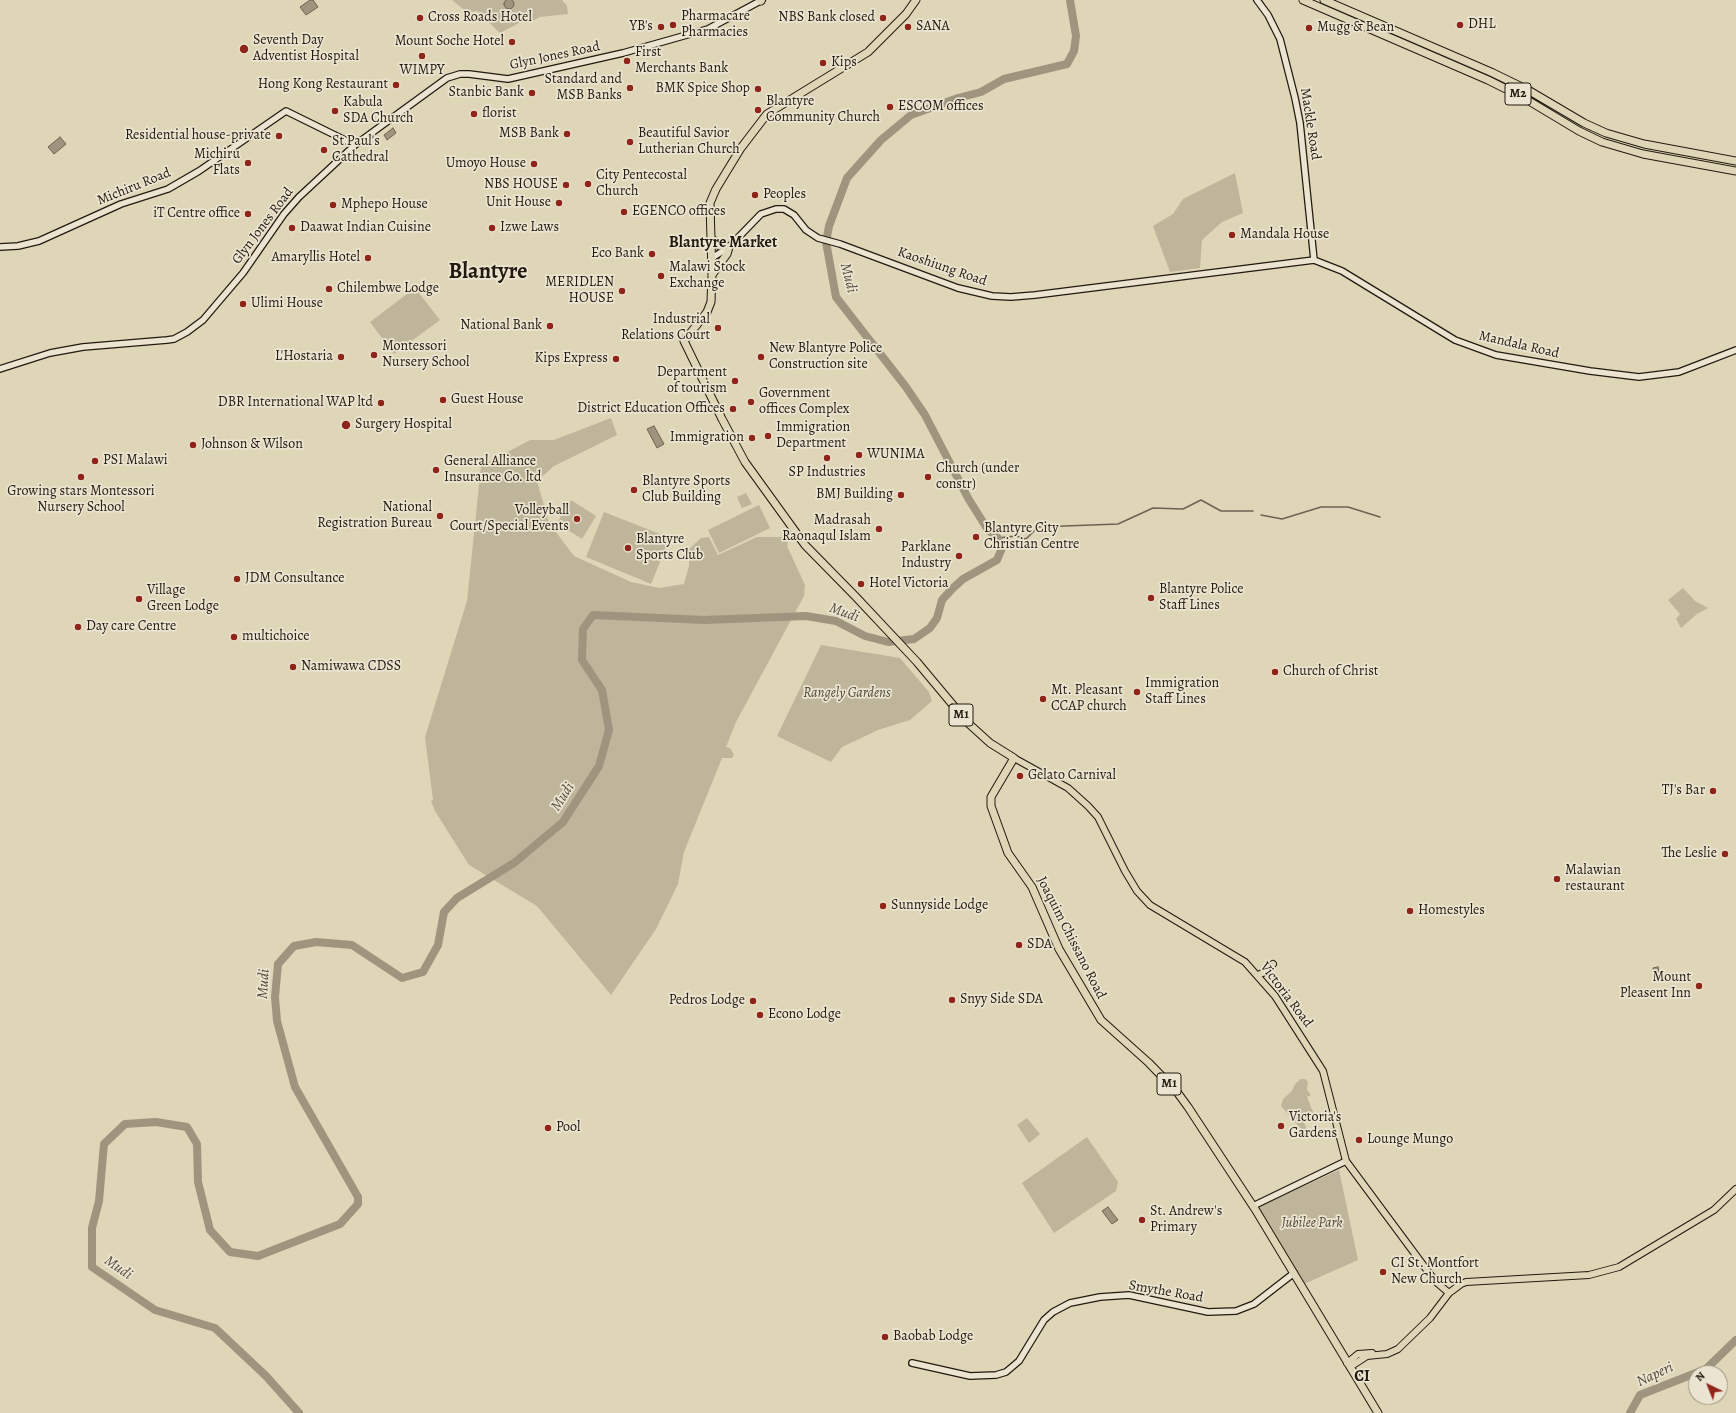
<!DOCTYPE html>
<html>
<head>
<meta charset="utf-8">
<style>
  body { margin:0 }
  #map { position:relative; width:1736px; height:1413px; overflow:hidden; background:#dfd5b7; font-family:Alegreya,serif }
  canvas { display:block }
  .north { position:absolute; left:1688px; top:1365px; width:40px; height:40px; box-sizing:border-box; background:#eae4d0; border:1px solid #9a9383; border-radius:50%; rotate:317deg; font-size:11px; font-weight:700; line-height:16px; text-align:center; color:#22190f }
  .north::after { content:''; display:block; margin:auto; width:14px; height:18px; background:#8f2418; clip-path:polygon(50% 0,100% 100%,50% 72%,0 100%) }
</style>
</head>
<body>
<div id="map">
<canvas width="1736" height="1413"></canvas>
<div class="north">N</div>
</div>
<script>
const c = document.querySelector('canvas').getContext('2d');
c.lineJoin = 'round';
function fillPath(path, color) { c.fillStyle = color; c.fill(path, 'evenodd'); }
const shape = rows => new Path2D(rows.map(r => 'M' + r).join(''));
function stroke(path, color, width, dash) { c.strokeStyle = color; c.lineWidth = width; c.lineCap = dash ? 'butt' : 'round'; c.setLineDash(dash || []); c.stroke(path); }
function write(font, color, halo, rows, align = 'center') {
  c.font = font + ' Alegreya,serif'; c.lineWidth = 3.5; c.setLineDash([]); c.textBaseline = 'middle'; c.strokeStyle = halo; c.fillStyle = color; for (const [text, x, y, turn = 0] of rows) {
    c.save(); c.translate(x, y); c.rotate((+turn || 0) * Math.PI / 180); c.textAlign = isNaN(turn) ? turn : align; if (halo) c.strokeText(text, 0, 0); c.fillText(text, 0, 0); c.restore();
  }
}
fillPath(shape([
  [452,0,562,0,567,6,568,14,540,17,529,23,521,22,500,33,477,11,468,13],
  [1235,173,1243,213,1222,222,1202,240,1200,268,1170,272,1153,226,1173,214,1183,199],
  [415,288,440,320,394,354,370,322],
  [611,418,617,435,554,466,537,481,549,523,574,556,631,582,659,588,684,584,689,566,689,549,701,538,709,537,718,555,757,537,783,537,788,543,787,546,805,585,804,596,736,722,726,747,730,748,734,755,732,758,722,758,684,852,678,884,656,929,611,995,537,906,469,865,435,811,431,801,433,800,425,737,467,601,481,466,530,440,554,440],
  [746,493,752,504,742,508,737,497],
  [571,500,596,516,582,539,557,523],
  [759,505,770,528,719,553,708,530],
  [604,512,670,538,651,584,586,557],
  [1683,588,1695,601,1708,608,1697,614,1681,628,1676,619,1680,614,1668,600],
  [821,645,900,658,929,692,932,701,910,720,878,730,842,747,831,762,777,736],
  [1301,1079,1305,1079,1308,1082,1307,1090,1311,1095,1307,1097,1315,1117,1304,1122,1307,1130,1301,1129,1281,1106,1283,1099,1292,1091,1295,1084],
  [1027,1118,1040,1134,1029,1143,1017,1125],
  [1087,1137,1118,1182,1116,1191,1054,1233,1022,1183],
  [1339,1170,1358,1260,1304,1284,1258,1207]
]), '#bfb59a');
const water = shape([
  '504 4a5 5 0 1 1 10 0a5 5 0 1 1-10 0Z',
  [310,0,313,0,318,7,306,15,300,7,310,0],
  [393,128,396,133,387,140,384,135,393,128],
  [60,137,66,144,54,154,48,147,60,137],
  [654,426,664,444,657,448,647,429,654,426],
  [1658,967,1660,978,1655,979,1653,968,1658,967],
  [1108,1207,1118,1220,1112,1224,1102,1211,1108,1207]
]);
fillPath(water, '#9f957e');
stroke(water, '#6d6352', 1);
stroke(shape([
  [1261,515,1282,519,1321,507,1348,507,1380,517],
  [998,538,1016,536,1026,539,1038,527,1118,524,1153,508,1183,509,1201,500,1221,511,1253,511]
]), '#6d6352', 1.5);
stroke(shape([
  [299,1413,266,1376,215,1328,155,1310,92,1267,92,1228,99,1201,104,1144,125,1124,156,1122,187,1127,197,1144,198,1182,210,1230,230,1252,258,1256,340,1224,358,1204,358,1197,295,1087,277,1021,275,997,278,964,294,946,316,942,352,945,402,978,423,972,438,945,444,912,457,898,514,863,563,822,599,766,609,730,602,690,582,660,583,629,593,615,705,620,806,616,836,621,865,636,888,642,914,639,930,628,937,618,942,600,952,589,963,579,997,560,1002,548,998,538,988,530,968,498,925,415,906,387,836,297,826,242,829,226,847,178,881,140,911,115,958,98,981,92,1004,79,1067,64,1074,51,1076,36,1070,0],
  [1630,1413,1640,1395,1706,1369,1736,1340]
]), '#9f957e', 8);
const secondary = shape([
  [1257,0,1268,15,1280,39,1295,98,1300,123,1314,260],
  [0,247,18,246,39,241,121,204,168,189,199,171,286,111,355,145],
  [712,258,729,247,761,214,776,209,784,209,794,215,806,230,818,238,840,244,958,288,992,296,1011,297,1035,295,1314,260,1342,271,1455,340,1496,355,1590,371,1639,377,1679,372,1736,350],
  [0,369,50,353,83,347,167,340,174,339,187,332,203,320,243,273,284,214,299,197,355,145,447,78,460,74,469,74,508,79,623,53,708,29,762,0],
  [1253,1206,1346,1161],
  [912,1363,970,1376,996,1375,1006,1372,1019,1361,1044,1320,1053,1312,1070,1303,1100,1297,1129,1295,1208,1312,1236,1311,1254,1304,1294,1273]
]);
const primary = shape([
  [1014,758,1068,788,1088,806,1098,817,1125,871,1137,891,1150,905,1245,962,1275,996,1323,1071,1346,1161,1435,1281,1449,1293],
  [1258,975,1267,971,1273,964],
  [1347,1363,1358,1354,1372,1353],
  [1350,1367,1367,1356,1387,1354,1398,1349,1430,1318,1449,1293,1461,1284,1466,1282,1589,1275,1619,1267,1714,1210,1736,1189]
]);
const highway = shape([
  [760,0,761,1],
  [916,0,906,14,868,52,767,114,741,148,716,189,710,203,712,275,711,302,707,312,684,341,722,419,745,462,805,545,856,597,917,662,968,723,990,743,1014,758,991,797,991,806,1008,853,1032,887,1059,949,1101,1020,1149,1063,1177,1092,1188,1107,1255,1209,1378,1413],
  [1303,0,1488,80,1524,98,1579,131,1602,142,1643,154,1736,171],
  [1324,0,1493,73,1528,90,1584,123,1606,133,1644,144,1736,161],
  [712,239,720,246,729,247,727,254,712,275]
]);
stroke(secondary, '#22190f', 8);
stroke(primary, '#22190f', 8);
stroke(highway, '#22190f', 9);
stroke(secondary, '#eae4d0', 5.5);
stroke(primary, '#dfd5b7', 6);
stroke(highway, '#dfd5b7', 7);
for (const [x, y, r, color] of [
  [420,18,4,"#8f2418"],
  [883,18,4,"#8f2418"],
  [673,25,4,"#8f2418"],
  [1460,25,4,"#8f2418"],
  [661,27,4,"#8f2418"],
  [908,27,4,"#8f2418"],
  [1309,28,4,"#8f2418"],
  [512,42,4,"#8f2418"],
  [244,49,5,"#8f2418"],
  [422,56,4,"#8f2418"],
  [627,61,4,"#8f2418"],
  [823,63,4,"#8f2418"],
  [396,85,4,"#8f2418"],
  [630,88,4,"#8f2418"],
  [758,89,4,"#8f2418"],
  [532,93,4,"#8f2418"],
  [890,107,4,"#8f2418"],
  [758,110,4,"#8f2418"],
  [335,111,4,"#8f2418"],
  [474,114,4,"#8f2418"],
  [567,134,4,"#8f2418"],
  [279,136,4,"#8f2418"],
  [630,142,4,"#8f2418"],
  [324,150,4,"#8f2418"],
  [248,163,4,"#8f2418"],
  [534,164,4,"#8f2418"],
  [588,184,4,"#8f2418"],
  [566,185,4,"#8f2418"],
  [755,195,4,"#8f2418"],
  [559,203,4,"#8f2418"],
  [333,205,4,"#8f2418"],
  [624,212,4,"#8f2418"],
  [248,214,4,"#8f2418"],
  [292,228,4,"#8f2418"],
  [492,228,4,"#8f2418"],
  [1232,235,4,"#8f2418"],
  [652,254,4,"#8f2418"],
  [368,258,4,"#8f2418"],
  [661,276,4,"#8f2418"],
  [329,289,4,"#8f2418"],
  [622,291,4,"#8f2418"],
  [243,304,4,"#8f2418"],
  [550,326,4,"#8f2418"],
  [718,328,4,"#8f2418"],
  [374,355,4,"#8f2418"],
  [341,357,4,"#8f2418"],
  [761,357,4,"#8f2418"],
  [616,359,4,"#8f2418"],
  [735,381,4,"#8f2418"],
  [443,400,4,"#8f2418"],
  [751,402,4,"#8f2418"],
  [381,403,4,"#8f2418"],
  [733,409,4,"#8f2418"],
  [346,425,5,"#8f2418"],
  [768,436,4,"#8f2418"],
  [752,438,4,"#8f2418"],
  [193,445,4,"#8f2418"],
  [859,455,4,"#8f2418"],
  [827,458,4,"#8f2418"],
  [95,461,4,"#8f2418"],
  [436,470,4,"#8f2418"],
  [81,477,4,"#8f2418"],
  [928,477,4,"#8f2418"],
  [634,490,4,"#8f2418"],
  [901,495,4,"#8f2418"],
  [440,516,4,"#8f2418"],
  [577,519,4,"#8f2418"],
  [879,529,4,"#8f2418"],
  [976,537,4,"#8f2418"],
  [628,548,4,"#8f2418"],
  [959,556,4,"#8f2418"],
  [237,579,4,"#8f2418"],
  [861,584,4,"#8f2418"],
  [1151,598,4,"#8f2418"],
  [139,599,4,"#8f2418"],
  [78,627,4,"#8f2418"],
  [234,637,4,"#8f2418"],
  [293,667,4,"#8f2418"],
  [1275,672,4,"#8f2418"],
  [1137,692,4,"#8f2418"],
  [1043,699,4,"#8f2418"],
  [1020,776,4,"#8f2418"],
  [1713,791,4,"#8f2418"],
  [1725,854,4,"#8f2418"],
  [1557,879,4,"#8f2418"],
  [883,906,4,"#8f2418"],
  [1410,911,4,"#8f2418"],
  [1019,945,4,"#8f2418"],
  [1699,986,4,"#8f2418"],
  [952,1000,4,"#8f2418"],
  [753,1001,4,"#8f2418"],
  [760,1015,4,"#8f2418"],
  [1281,1126,4,"#8f2418"],
  [548,1128,4,"#8f2418"],
  [1359,1140,4,"#8f2418"],
  [1142,1220,4,"#8f2418"],
  [1383,1272,4,"#8f2418"],
  [885,1337,4,"#8f2418"]
]) { const dot = new Path2D(); dot.arc(x, y, r, 0, 2 * Math.PI); c.fillStyle = color; c.fill(dot); stroke(dot, '#eae4d0', 1.5); }
for (const [x, y, w] of [
  [1518,94,26],
  [961,715,24],
  [1169,1084,24]
]) { const box = new Path2D(); box.roundRect(x - w / 2, y - 11, w, 22, 3); c.fillStyle = '#eae4d0'; c.fill(box); stroke(box, '#22190f', 1); }
write('bold 13px', '#22190f', null, [
  ["M2",1518,94],
  ["M1",961,715],
  ["M1",1169,1084]
]);
write('14px', '#22190f', '#eae4d0', [
  ["Pharmacare",681,17],
  ["Pharmacies",681,33],
  ["Cross Roads Hotel",428,18],
  ["NBS Bank closed",875,18,"right"],
  ["DHL",1468,25],
  ["YB's",653,27,"right"],
  ["SANA",916,27],
  ["Mugg & Bean",1317,28],
  ["Seventh Day",253,41],
  ["Adventist Hospital",253,57],
  ["Mount Soche Hotel",504,42,"right"],
  ["First",635,53],
  ["Merchants Bank",635,69],
  ["Kips",831,63],
  ["WIMPY",422,71,"center"],
  ["Standard and",622,80,"right"],
  ["MSB Banks",622,96,"right"],
  ["Hong Kong Restaurant",388,85,"right"],
  ["BMK Spice Shop",750,89,"right"],
  ["Stanbic Bank",524,93,"right"],
  ["Blantyre",766,102],
  ["Community Church",766,118],
  ["Kabula",343,103],
  ["SDA Church",343,119],
  ["ESCOM offices",898,107],
  ["florist",482,114],
  ["MSB Bank",559,134,"right"],
  ["Beautiful Savior",638,134],
  ["Lutherian Church",638,150],
  ["Residential house-private",271,136,"right"],
  ["St Paul's",332,142],
  ["Cathedral",332,158],
  ["Michiru",240,155,"right"],
  ["Flats",240,171,"right"],
  ["Umoyo House",526,164,"right"],
  ["City Pentecostal",596,176],
  ["Church",596,192],
  ["NBS HOUSE",558,185,"right"],
  ["Peoples",763,195],
  ["Unit House",551,203,"right"],
  ["Mphepo House",341,205],
  ["EGENCO offices",632,212],
  ["iT Centre office",240,214,"right"],
  ["Daawat Indian Cuisine",300,228],
  ["Izwe Laws",500,228],
  ["Mandala House",1240,235],
  ["Eco Bank",644,254,"right"],
  ["Amaryllis Hotel",360,258,"right"],
  ["Malawi Stock",669,268],
  ["Exchange",669,284],
  ["MERIDLEN",614,283,"right"],
  ["HOUSE",614,299,"right"],
  ["Chilembwe Lodge",337,289],
  ["Ulimi House",251,304],
  ["Industrial",710,320,"right"],
  ["Relations Court",710,336,"right"],
  ["National Bank",542,326,"right"],
  ["Montessori",382,347],
  ["Nursery School",382,363],
  ["New Blantyre Police",769,349],
  ["Construction site",769,365],
  ["L'Hostaria",333,357,"right"],
  ["Kips Express",608,359,"right"],
  ["Department",727,373,"right"],
  ["of tourism",727,389,"right"],
  ["Government",759,394],
  ["offices Complex",759,410],
  ["Guest House",451,400],
  ["DBR International WAP ltd",373,403,"right"],
  ["District Education Offices",725,409,"right"],
  ["Surgery Hospital",355,425],
  ["Immigration",776,428],
  ["Department",776,444],
  ["Immigration",744,438,"right"],
  ["Johnson & Wilson",201,445],
  ["WUNIMA",867,455],
  ["PSI Malawi",103,461],
  ["General Alliance",444,462],
  ["Insurance Co. ltd",444,478],
  ["Church (under",936,469],
  ["constr)",936,485],
  ["SP Industries",827,473,"center"],
  ["Blantyre Sports",642,482],
  ["Club Building",642,498],
  ["Growing stars Montessori",81,492,"center"],
  ["Nursery School",81,508,"center"],
  ["BMJ Building",893,495,"right"],
  ["National",432,508,"right"],
  ["Registration Bureau",432,524,"right"],
  ["Volleyball",569,511,"right"],
  ["Court/Special Events",569,527,"right"],
  ["Madrasah",871,521,"right"],
  ["Raonaqul Islam",871,537,"right"],
  ["Blantyre City",984,529],
  ["Christian Centre",984,545],
  ["Blantyre",636,540],
  ["Sports Club",636,556],
  ["Parklane",951,548,"right"],
  ["Industry",951,564,"right"],
  ["JDM Consultance",245,579],
  ["Hotel Victoria",869,584],
  ["Blantyre Police",1159,590],
  ["Staff Lines",1159,606],
  ["Village",147,591],
  ["Green Lodge",147,607],
  ["Day care Centre",86,627],
  ["multichoice",242,637],
  ["Namiwawa CDSS",301,667],
  ["Church of Christ",1283,672],
  ["Immigration",1145,684],
  ["Staff Lines",1145,700],
  ["Mt. Pleasant",1051,691],
  ["CCAP church",1051,707],
  ["Gelato Carnival",1028,776],
  ["TJ's Bar",1705,791,"right"],
  ["The Leslie",1717,854,"right"],
  ["Malawian",1565,871],
  ["restaurant",1565,887],
  ["Sunnyside Lodge",891,906],
  ["Homestyles",1418,911],
  ["SDA",1027,945],
  ["Mount",1691,978,"right"],
  ["Pleasent Inn",1691,994,"right"],
  ["Snyy Side SDA",960,1000],
  ["Pedros Lodge",745,1001,"right"],
  ["Econo Lodge",768,1015],
  ["Victoria's",1289,1118],
  ["Gardens",1289,1134],
  ["Pool",556,1128],
  ["Lounge Mungo",1367,1140],
  ["St. Andrew's",1150,1212],
  ["Primary",1150,1228],
  ["CI St. Montfort",1391,1264],
  ["New Church",1391,1280],
  ["Baobab Lodge",893,1337]
], 'left');
write('14px', '#22190f', '#eae4d0', [
  ["Glyn Jones Road",555,56,-12],
  ["Mackle Road",1310,124,81],
  ["Michiru Road",134,187,-22],
  ["Glyn Jones Road",263,226,-53],
  ["Kaoshiung Road",942,267,19],
  ["Mandala Road",1519,345,13],
  ["Joaquim Chissano Road",1071,938,63],
  ["Victoria Road",1286,995,53],
  ["Smythe Road",1166,1292,10]
]);
write('italic 14px', '#514839', '#eae4d0', [
  ["Rangely Gardens",847,694],
  ["Jubilee Park",1312,1224]
]);
write('italic 15px', '#544b3b', '#eae4d0', [
  ["Mudi",848,278,76],
  ["Mudi",844,613,20],
  ["Mudi",563,797,-57],
  ["Mudi",264,984,-86],
  ["Mudi",118,1268,35],
  ["Naperi",1655,1375,-25]
]);
write('bold 16px', '#22190f', '#eae4d0', [
  ["Blantyre Market",723,243],
  ["CI",1362,1377]
]);
write('bold 22px', '#22190f', '#eae4d0', [
  ["Blantyre",488,273]
]);
</script>
</body>
</html>
